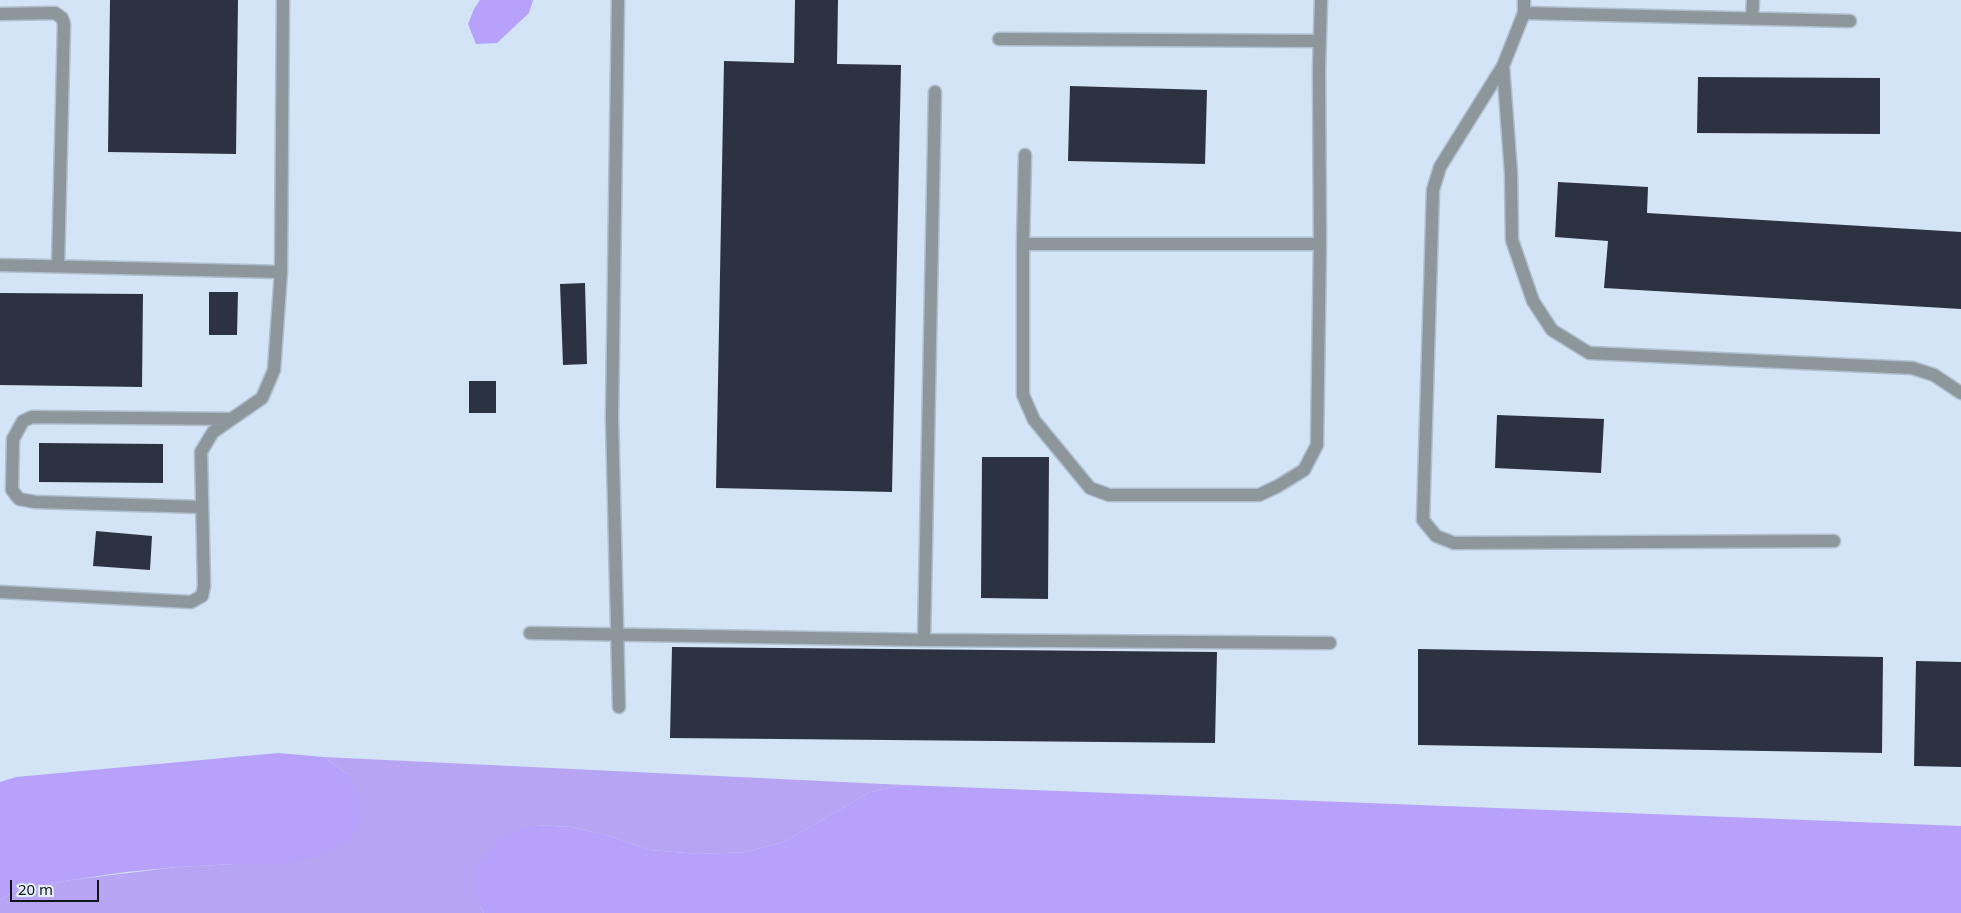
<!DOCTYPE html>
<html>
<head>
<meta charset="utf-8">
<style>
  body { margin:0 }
  #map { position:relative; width:1961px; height:913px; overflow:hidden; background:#d3e4f6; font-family:"Noto Sans",sans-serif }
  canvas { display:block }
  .scale { position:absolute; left:10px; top:880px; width:89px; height:22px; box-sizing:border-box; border:2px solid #10161c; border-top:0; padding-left:6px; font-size:15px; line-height:18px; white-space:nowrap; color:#10161c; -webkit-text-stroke:4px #e6f0fb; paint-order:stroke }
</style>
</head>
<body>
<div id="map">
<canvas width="1961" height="913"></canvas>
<div class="scale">20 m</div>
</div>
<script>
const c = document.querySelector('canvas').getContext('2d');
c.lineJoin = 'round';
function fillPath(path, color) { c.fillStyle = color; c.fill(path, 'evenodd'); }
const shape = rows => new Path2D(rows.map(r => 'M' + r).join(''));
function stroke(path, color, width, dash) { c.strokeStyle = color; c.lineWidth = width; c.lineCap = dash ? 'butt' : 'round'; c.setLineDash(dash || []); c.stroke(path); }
fillPath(shape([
  [324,757,904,785,870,792,786,841,747,852,700,854,649,850,610,836,572,827,535,825,478,902,484,913,0,913,0,900,14,891,71,880,177,867,235,864,280,864,348,775]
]), '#b7a4f3');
fillPath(shape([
  [480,0,533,0,529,13,497,43,476,44,468,24,474,9],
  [278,753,324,757,348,775,359,797,361,822,347,842,316,857,280,864,235,864,177,867,126,872,71,880,14,891,0,900,0,782,16,777],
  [904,785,1961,826,1961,913,484,913,478,902,478,865,501,837,535,825,572,827,610,836,649,850,700,854,747,852,786,841,870,792]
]), '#b7a1fa');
fillPath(shape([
  [110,0,238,0,236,154,108,152],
  [795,0,838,0,837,64,901,65,892,492,716,488,724,61,794,63],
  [1698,77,1880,78,1880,134,1697,133],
  [1070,86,1207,90,1205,164,1068,161],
  [1558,182,1648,187,1647,213,1961,232,1961,309,1604,288,1608,241,1555,237],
  [585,283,587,364,563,365,560,284],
  [209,292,238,292,237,335,209,335],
  [0,293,143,294,142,387,0,385],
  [469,381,496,381,496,413,469,413],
  [1497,415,1604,419,1601,473,1495,468],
  [39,443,163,444,163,483,39,482],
  [982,457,1049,457,1048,599,981,598],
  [96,531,152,536,150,570,93,566],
  [672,647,1217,652,1215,743,670,738],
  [1418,649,1883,657,1882,753,1418,745],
  [1916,661,1961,662,1961,767,1914,766]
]), '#2d3242');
const minor = shape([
  [618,0,612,417,619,707],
  [1524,0,1524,13,1503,66,1440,167,1433,190,1423,520,1436,536,1454,543,1834,541],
  [1524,13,1850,21],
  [0,14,55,13,62,18,64,24,58,266],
  [1752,19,1753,0],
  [999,39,1320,41],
  [1503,66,1511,173,1512,240,1533,301,1552,330,1589,353,1912,368,1934,375,1961,393],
  [1025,155,1023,244,1023,395,1034,420,1090,488,1109,495,1259,495,1278,486,1304,470,1317,445,1320,244,1319,69,1321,0],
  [1023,244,1320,244],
  [0,265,281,272],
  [202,507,35,502,19,499,12,490,13,439,23,421,32,417,231,419],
  [0,592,191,602,202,596,204,586,201,452,213,432,262,398,274,370,281,272,283,0],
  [530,633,924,640,935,92],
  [924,640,1330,643]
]);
stroke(minor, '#b0bfcf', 15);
stroke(minor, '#8c969b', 12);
</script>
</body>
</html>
